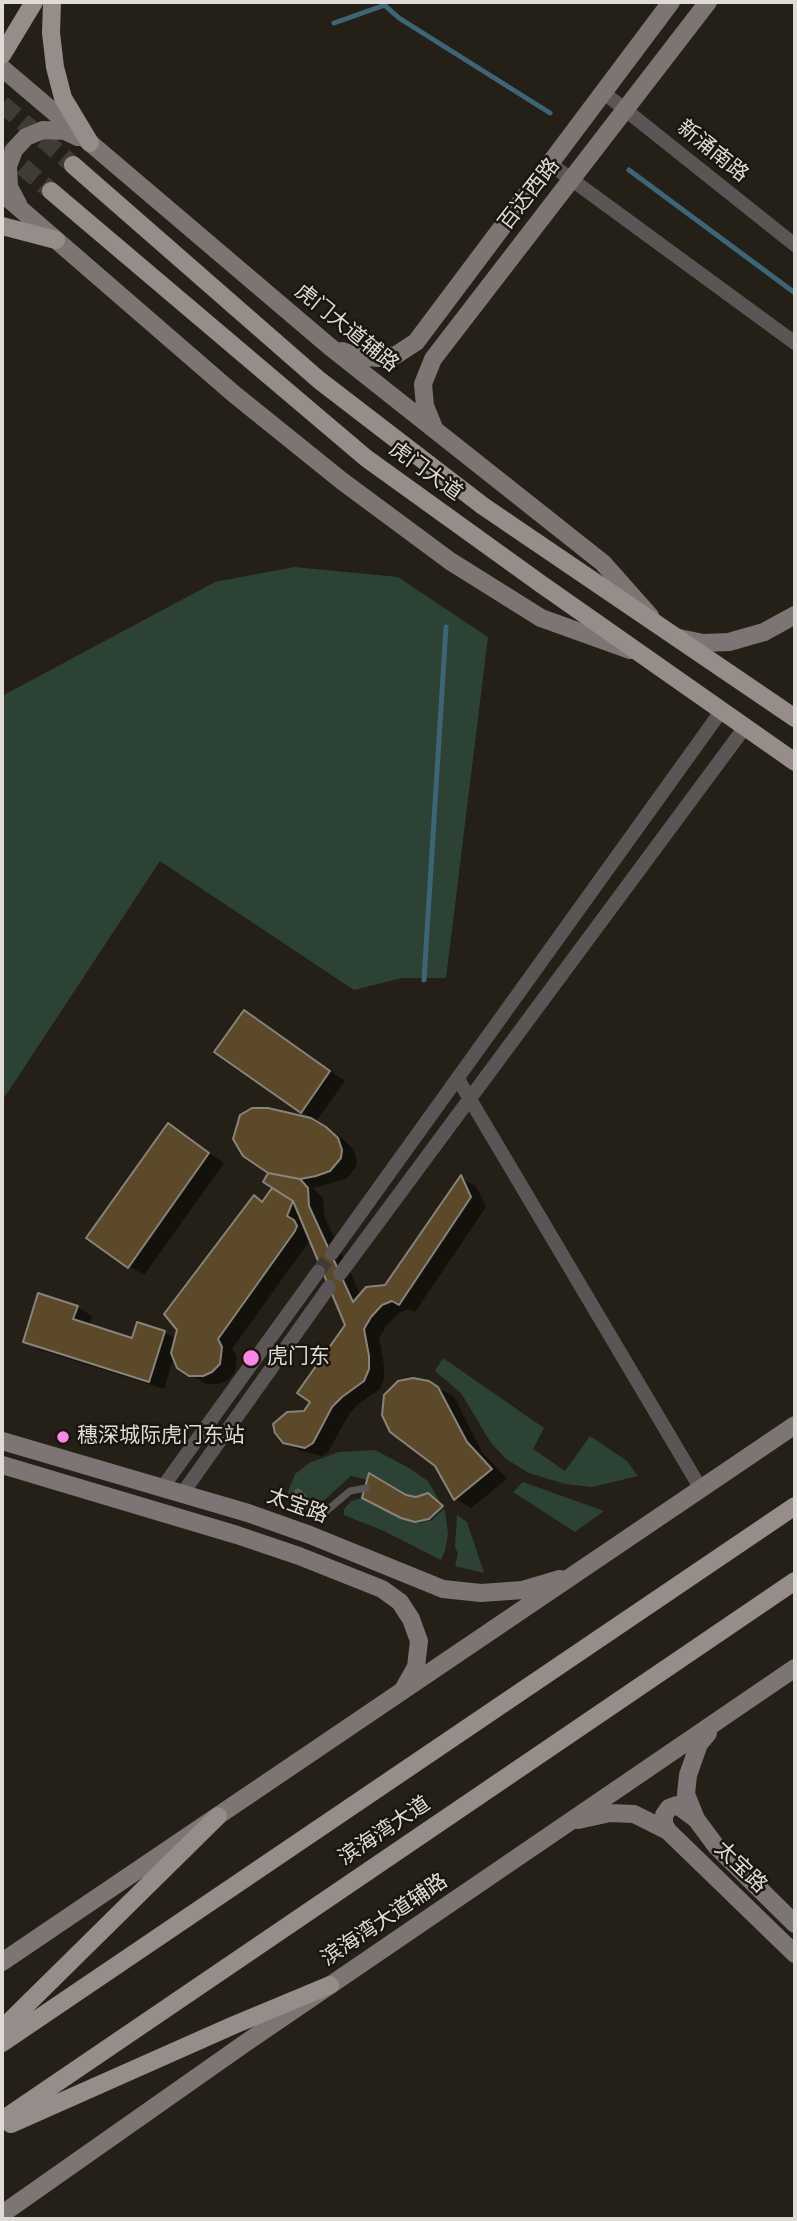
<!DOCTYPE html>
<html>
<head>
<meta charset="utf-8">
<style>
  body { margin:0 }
  #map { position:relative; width:797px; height:2221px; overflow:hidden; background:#242018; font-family:"Nunito Sans",sans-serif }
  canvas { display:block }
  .frame { position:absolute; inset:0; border:4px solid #dfdcd7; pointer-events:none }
</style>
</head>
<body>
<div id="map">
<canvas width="797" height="2221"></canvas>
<div class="frame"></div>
</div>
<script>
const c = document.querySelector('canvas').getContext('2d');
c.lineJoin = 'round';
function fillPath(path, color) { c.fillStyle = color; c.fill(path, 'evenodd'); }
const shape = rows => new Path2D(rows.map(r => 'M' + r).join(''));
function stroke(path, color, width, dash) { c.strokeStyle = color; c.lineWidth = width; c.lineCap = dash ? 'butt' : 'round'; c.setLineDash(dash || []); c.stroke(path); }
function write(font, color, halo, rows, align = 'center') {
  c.font = font + ' "Nunito Sans","Noto Sans SC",sans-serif'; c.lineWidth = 5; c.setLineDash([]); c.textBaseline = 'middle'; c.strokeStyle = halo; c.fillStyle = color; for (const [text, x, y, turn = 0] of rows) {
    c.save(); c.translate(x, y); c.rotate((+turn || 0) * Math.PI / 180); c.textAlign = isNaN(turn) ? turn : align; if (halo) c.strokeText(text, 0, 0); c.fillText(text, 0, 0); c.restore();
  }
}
fillPath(shape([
  [294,567,398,577,488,637,446,978,402,978,354,990,160,861,2,1101,2,696,215,582],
  [443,1358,544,1428,533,1449,565,1471,590,1436,627,1461,638,1476,592,1487,565,1484,529,1473,506,1459,491,1443,461,1393,435,1371],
  [375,1450,409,1468,428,1481,445,1511,448,1534,445,1551,441,1560,386,1532,344,1515,344,1509,351,1501,362,1498,401,1518,415,1522,442,1506,428,1493,416,1497,406,1495,369,1474,368,1480,351,1476,318,1506,286,1497,295,1474,309,1463,339,1452],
  [523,1482,604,1511,575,1532,513,1492],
  [457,1515,467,1522,484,1573,455,1566,458,1553,455,1547]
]), '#2b4235');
fillPath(shape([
  [245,1012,345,1081,315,1123,342,1138,353,1149,357,1160,356,1167,346,1179,313,1188,323,1198,324,1216,361,1296,386,1286,461,1178,476,1186,486,1207,415,1312,408,1309,398,1314,387,1325,379,1338,384,1365,384,1378,380,1389,357,1405,348,1416,328,1452,322,1456,301,1451,284,1442,312,1402,347,1325,311,1239,232,1349,237,1357,235,1372,228,1380,219,1384,206,1384,190,1374,174,1357,164,1389,40,1350,25,1341,77,1307,92,1316,89,1326,133,1340,164,1332,176,1339,254,1197,264,1203,275,1187,270,1172,316,1120,302,1112],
  [168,1125,224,1163,144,1275,129,1266],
  [428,1382,454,1397,482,1452,507,1479,471,1508,456,1499,437,1465],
  [405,1497,417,1499,431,1497,444,1509,432,1520,419,1523,406,1519]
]), '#0007');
stroke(shape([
  [381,2,399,18,550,113],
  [334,23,385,5],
  [629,170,795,293],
  [424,980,446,627]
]), '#3d6575', 5);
const building = shape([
  [244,1010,330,1071,301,1113,214,1052,244,1010],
  [252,1108,268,1108,311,1118,326,1127,338,1138,342,1150,341,1158,330,1171,316,1176,300,1179,268,1173,243,1156,233,1139,240,1115,252,1108],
  [168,1123,209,1153,128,1268,86,1238,168,1123],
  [268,1173,300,1179,308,1188,309,1206,353,1302,366,1287,385,1285,461,1175,471,1197,399,1305,392,1301,382,1305,371,1317,364,1329,369,1356,369,1369,364,1381,342,1397,332,1407,313,1443,305,1448,283,1443,275,1433,273,1424,287,1412,304,1411,310,1402,297,1393,345,1325,293,1201,263,1182,268,1173],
  [272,1188,293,1201,287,1216,294,1220,297,1226,295,1231,218,1339,222,1347,220,1364,212,1372,203,1376,189,1376,177,1368,171,1353,177,1330,164,1314,254,1195,262,1202,272,1188],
  [38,1293,78,1306,73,1319,132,1338,137,1322,165,1331,149,1382,23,1342,38,1293],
  [413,1378,429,1381,438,1387,467,1442,492,1469,454,1500,435,1466,390,1432,382,1415,384,1395,398,1381,413,1378],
  [369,1473,406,1495,416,1497,428,1493,443,1506,429,1519,415,1522,401,1518,362,1498,369,1473]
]);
fillPath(building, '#5b492a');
stroke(building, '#89847b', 2);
stroke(shape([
  [318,1272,332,1253]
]), '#403c35', 14, [14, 7]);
stroke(shape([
  [2,104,73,165],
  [2,149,51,191]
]), '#403c35', 18, [18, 9]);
stroke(shape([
  [298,1492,318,1518,350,1491,366,1488]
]), '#5b5655', 7);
stroke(shape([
  [603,92,795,245],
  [549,163,795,343],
  [458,1079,701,1489],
  [332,1253,722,710],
  [340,1274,745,727],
  [162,1488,318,1272],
  [182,1494,329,1287]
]), '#5b5655', 14);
stroke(shape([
  [2,68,329,346,603,563,650,616],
  [2,193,234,394,342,481,450,561,541,618,630,650],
  [18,204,9,187,8,166,14,150,26,137,43,130,65,131,78,137],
  [342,351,357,356,378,358,396,355,416,342,671,2],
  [434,428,425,406,423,384,433,359,708,2],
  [679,638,703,643,729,642,764,632,795,615],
  [2,1441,248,1513,310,1535,443,1589,481,1593,523,1590,560,1579],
  [2,1465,237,1535,299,1556,382,1589,400,1602,411,1619,419,1641,416,1667,403,1690],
  [708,1733,699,1744,688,1775,686,1794,696,1819,716,1846,795,1924],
  [578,1820,610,1813,634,1814,668,1831,795,1954],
  [668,1831,664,1824,664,1815,669,1808,677,1805,696,1819],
  [2,1962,795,1425],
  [2,2214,244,2044,795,1668]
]), '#7c7573', 18);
stroke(shape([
  [52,2,51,33,55,67,63,98,90,143],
  [2,55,34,2],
  [73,165,319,380,483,506,795,718],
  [51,191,366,458,541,584,795,762],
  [2,226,56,240],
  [2,2029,218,1816],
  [2,2043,795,1506],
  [2,2120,795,1581],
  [11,2124,234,2025,330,1985]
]), '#968c8a', 18);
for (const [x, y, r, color] of [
  [251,1358,9,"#fa87e7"],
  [63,1437,7,"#fa87e7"]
]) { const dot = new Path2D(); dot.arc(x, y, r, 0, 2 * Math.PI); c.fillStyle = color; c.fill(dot); stroke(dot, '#1a160f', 2.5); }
write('21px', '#dfdcd7', '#1a160f', [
  ["新涌南路",712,152,39],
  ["百达西路",530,195,-52],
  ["虎门大道辅路",346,329,39],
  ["虎门大道",425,472,36],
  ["太宝路",297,1507,20],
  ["滨海湾大道",385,1832,-34],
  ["太宝路",740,1868,44],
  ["滨海湾大道辅路",385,1921,-34]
]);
write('21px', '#dfdcd7', '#1a160f', [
  ["虎门东",267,1358],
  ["穗深城际虎门东站",77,1437]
], 'left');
</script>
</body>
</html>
